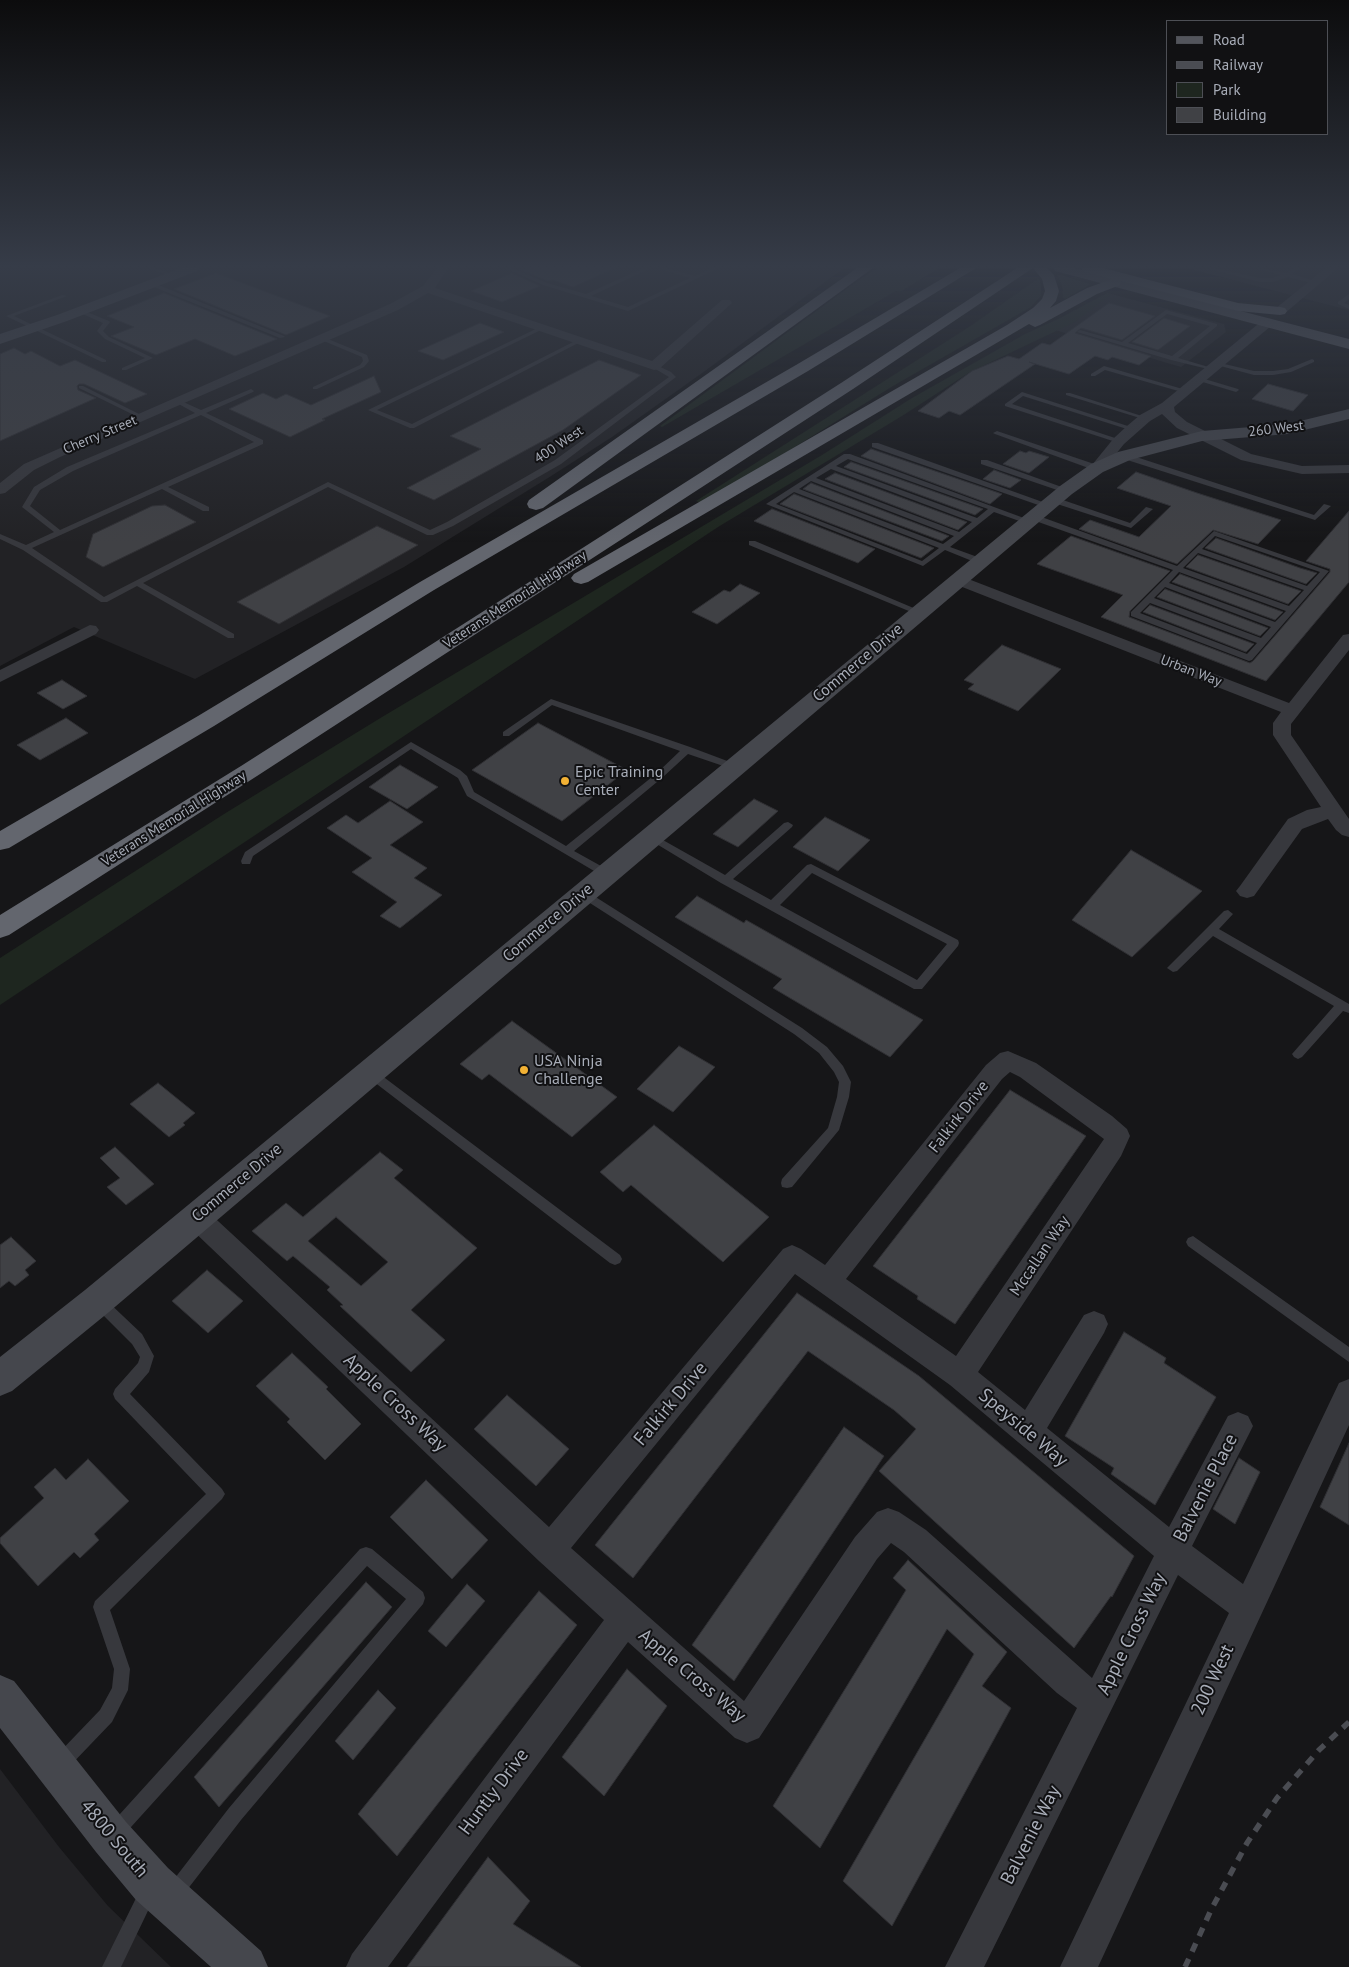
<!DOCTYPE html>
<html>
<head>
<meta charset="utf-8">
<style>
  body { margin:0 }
  #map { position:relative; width:1349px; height:1967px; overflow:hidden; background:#161618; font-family:"PT Sans",sans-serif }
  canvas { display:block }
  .legend { position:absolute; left:1166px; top:20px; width:162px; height:115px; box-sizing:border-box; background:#111113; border:1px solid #4d4f55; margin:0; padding:6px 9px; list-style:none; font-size:15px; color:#a8adb8 }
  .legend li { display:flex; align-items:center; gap:10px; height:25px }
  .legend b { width:25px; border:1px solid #4d4f55 }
</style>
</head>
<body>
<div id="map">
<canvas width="1349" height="1967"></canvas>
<ul class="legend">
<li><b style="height:6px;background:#53555c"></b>Road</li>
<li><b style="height:6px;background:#4a4c52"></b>Railway</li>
<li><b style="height:14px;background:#1e261f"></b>Park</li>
<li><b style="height:14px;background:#404145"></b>Building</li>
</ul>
</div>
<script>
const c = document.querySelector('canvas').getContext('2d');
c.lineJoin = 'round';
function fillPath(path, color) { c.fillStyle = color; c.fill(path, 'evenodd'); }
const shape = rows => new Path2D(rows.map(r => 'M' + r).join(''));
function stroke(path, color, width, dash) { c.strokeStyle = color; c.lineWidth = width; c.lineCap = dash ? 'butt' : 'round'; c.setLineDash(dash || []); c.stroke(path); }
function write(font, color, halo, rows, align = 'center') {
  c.font = font + ' "PT Sans",sans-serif'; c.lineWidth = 4; c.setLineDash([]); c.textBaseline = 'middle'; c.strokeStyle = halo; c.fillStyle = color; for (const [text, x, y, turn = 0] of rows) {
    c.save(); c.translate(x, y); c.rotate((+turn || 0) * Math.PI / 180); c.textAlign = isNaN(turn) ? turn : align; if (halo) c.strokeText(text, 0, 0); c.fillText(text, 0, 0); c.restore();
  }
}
fillPath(shape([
  [0,268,844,268,705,371,612,437,548,478,404,567,195,679,74,627,0,666],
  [1187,268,1349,268,1349,310,1321,303],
  [1108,293,1224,324,1226,332,1181,367,1055,330],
  [0,1769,59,1847,108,1906,171,1967,0,1967]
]), '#222225');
fillPath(shape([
  [878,268,939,268,900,292,896,291,662,427,660,426,860,279],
  [1057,275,1061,275,1091,284,1065,299,1063,298,1062,286],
  [1039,278,1041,284,1041,296,1031,307,893,386,703,504,696,501,969,327],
  [1107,293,1112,294,1075,322,970,372,902,416,718,527,0,1005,0,958,224,814,382,717,822,455,912,398,1025,334,1060,318]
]), '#1e261f');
const building = shape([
  [525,268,615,268,573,287,553,280,548,281,521,270,525,268],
  [216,273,330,316,286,335,174,289,216,273],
  [512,273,540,286,502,302,471,291,512,273],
  [164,293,277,339,235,356,195,339,156,355,111,336,134,327,107,316,164,293],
  [1109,303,1155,316,1122,340,1081,328,1075,333,1151,356,1139,365,1112,357,1108,360,1095,356,1069,374,1029,362,1035,364,960,415,949,411,939,418,918,411,972,371,1008,356,1019,359,1042,343,1050,345,1109,303],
  [1164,318,1190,326,1158,350,1132,342,1164,318],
  [480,323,504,332,443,360,418,351,480,323],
  [14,348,25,354,31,351,60,366,75,360,147,394,125,403,84,384,79,384,77,386,78,390,96,398,0,441,0,354,14,348],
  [599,360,641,375,563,430,434,500,407,488,481,449,450,436,599,360],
  [374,376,381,392,322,419,325,420,290,437,229,409,263,393,276,399,286,394,311,405,374,376],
  [1268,384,1308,395,1293,411,1252,399,1268,384],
  [871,449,1002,494,990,504,861,456,871,449],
  [1020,451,1026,453,1029,451,1049,457,1029,473,1003,464,1020,451],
  [851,462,983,509,975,515,844,467,851,462],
  [994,470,1021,480,1010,488,983,479,994,470],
  [1136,472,1197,493,1281,520,1258,544,1213,530,1177,564,1079,529,1090,520,1139,537,1171,506,1117,488,1136,472],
  [835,473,967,522,958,530,825,479,835,473],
  [811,483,816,485,949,536,942,541,803,489,811,483],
  [794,494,934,548,921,558,780,504,794,494],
  [165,505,196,522,103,567,86,557,93,534,152,506,165,505],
  [772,509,875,549,858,563,754,521,772,509],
  [1349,511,1349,582,1266,681,1101,617,1123,595,1037,564,1071,536,1170,571,1130,611,1129,617,1250,663,1253,661,1330,572,1330,569,1306,561,1349,511],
  [377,526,418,545,279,624,237,602,377,526],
  [1216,538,1300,568,1317,573,1306,584,1205,548,1216,538],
  [1198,555,1301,591,1288,604,1186,567,1198,555],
  [1180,574,1283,612,1275,620,1172,582,1180,574],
  [740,584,760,593,717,624,692,612,724,590,730,592,740,584],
  [1165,589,1268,628,1260,636,1157,597,1165,589],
  [1150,605,1254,644,1246,652,1143,612,1150,605],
  [1002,645,1061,669,1018,711,968,689,974,684,964,680,1002,645],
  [62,680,87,696,63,709,37,693,62,680],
  [66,718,88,733,40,760,17,745,66,718],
  [538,723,627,770,562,821,472,770,538,723],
  [400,765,438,787,407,809,369,787,400,765],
  [754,799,778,811,738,847,713,834,754,799],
  [390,801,423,822,390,845,427,868,414,878,442,895,400,928,380,916,397,902,352,872,372,858,327,828,346,815,358,823,390,801],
  [825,817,870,840,838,871,793,847,825,817],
  [1131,850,1202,891,1132,957,1072,920,1131,850],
  [697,896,744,923,746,920,923,1020,890,1057,773,988,782,979,675,917,697,896],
  [512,1021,617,1097,572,1137,489,1074,482,1080,460,1064,512,1021],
  [679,1046,715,1067,673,1112,637,1089,679,1046],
  [158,1083,195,1113,183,1123,185,1125,169,1137,130,1104,158,1083],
  [1010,1090,1086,1136,955,1324,917,1299,918,1296,873,1266,1010,1090],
  [654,1125,769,1217,723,1262,631,1185,623,1192,600,1172,654,1125],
  [115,1147,154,1184,126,1205,107,1187,120,1178,100,1158,115,1147],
  [380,1152,403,1170,394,1178,477,1248,411,1310,445,1340,411,1372,340,1306,343,1305,327,1290,330,1287,293,1256,287,1261,252,1231,286,1203,303,1217,380,1152],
  [336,1217,388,1262,361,1286,308,1241,336,1217],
  [11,1237,36,1261,25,1270,29,1275,15,1286,9,1281,0,1288,0,1245,11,1237],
  [207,1270,243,1301,208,1333,172,1301,207,1270],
  [797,1293,919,1376,1134,1556,1112,1597,1111,1596,1074,1648,879,1471,916,1429,894,1410,808,1351,633,1578,595,1545,797,1293],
  [1124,1332,1166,1358,1164,1363,1216,1397,1155,1505,1111,1474,1114,1468,1065,1436,1124,1332],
  [292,1353,328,1387,326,1389,361,1424,325,1460,287,1422,290,1419,256,1386,292,1353],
  [507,1395,569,1449,536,1486,474,1429,507,1395],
  [844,1427,884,1456,734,1681,692,1645,844,1427],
  [1349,1443,1349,1525,1320,1507,1349,1443],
  [1239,1458,1260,1472,1235,1524,1213,1509,1239,1458],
  [88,1459,129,1501,94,1534,99,1540,80,1558,74,1552,38,1586,0,1543,0,1538,44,1498,34,1487,55,1468,66,1480,88,1459],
  [426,1480,488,1540,452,1579,390,1517,426,1480],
  [908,1560,1007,1652,982,1686,1011,1708,892,1926,843,1881,974,1654,947,1629,820,1848,773,1806,906,1590,893,1578,908,1560],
  [366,1582,392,1607,219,1807,194,1777,366,1582],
  [467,1584,485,1601,446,1647,428,1631,467,1584],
  [539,1591,577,1625,397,1856,358,1814,539,1591],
  [627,1669,667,1706,604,1796,562,1757,627,1669],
  [378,1690,396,1708,353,1760,335,1741,378,1690],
  [488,1857,530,1901,513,1924,581,1967,407,1967,488,1857]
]);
fillPath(building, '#404145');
stroke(building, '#303034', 1);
fillPath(shape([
  [148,268,155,268,176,275,171,276,148,268],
  [505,268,512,268,547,283,586,294,644,268,651,268,591,296,628,307,690,278,660,269,659,268,666,268,695,276,712,268,719,268,628,311,543,285,505,268],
  [1206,268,1214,268,1260,278,1272,278,1281,275,1259,269,1258,268,1286,273,1294,268,1300,268,1292,274,1318,282,1315,284,1288,277,1273,282,1260,282,1206,268],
  [151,282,284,336,285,337,280,338,149,285,148,284,151,282],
  [1349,294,1349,299,1344,303,1349,305,1349,309,1338,304,1338,302,1349,294],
  [62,295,67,296,14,316,106,360,106,362,102,362,6,316,62,295],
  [78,310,82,310,109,321,110,322,103,331,109,337,153,358,126,370,122,370,122,368,145,358,105,339,97,331,103,323,78,312,78,310],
  [1166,310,1217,324,1217,326,1178,358,1212,368,1212,370,1171,360,1077,332,1080,330,1122,342,1166,310],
  [1167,314,1210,326,1172,356,1128,343,1167,314],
  [542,326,547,327,377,410,412,424,579,339,584,340,414,428,410,428,368,410,542,326],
  [319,337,323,337,367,355,369,361,364,367,317,389,313,389,313,387,360,365,363,361,362,357,319,339,319,337],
  [1312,359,1314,360,1314,362,1291,372,1273,375,1254,375,1213,364,1216,362,1254,371,1273,371,1288,369,1312,359],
  [652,365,656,365,671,372,676,377,561,464,453,526,433,535,427,535,328,487,143,583,234,634,234,638,228,638,137,586,107,602,101,602,23,550,0,539,0,534,26,545,54,532,22,507,34,487,67,467,195,413,175,402,175,400,179,400,201,410,251,389,254,391,253,392,206,413,263,440,263,444,168,487,209,507,209,511,203,511,162,489,32,548,104,597,328,482,430,530,447,522,555,460,669,377,652,367,652,365],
  [201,415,254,442,60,530,30,506,40,490,73,471,201,415],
  [1104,366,1186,390,1187,391,1182,392,1105,370,1095,376,1091,376,1091,374,1104,366],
  [1198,377,1238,389,1239,390,1236,392,1196,380,1195,379,1198,377],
  [79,386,83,386,145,417,140,418,79,388,79,386],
  [1022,392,1134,428,1135,429,1130,430,1023,396,1012,404,1121,440,1123,441,1119,443,1005,406,1005,404,1022,392],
  [1066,393,1070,393,1148,418,1143,419,1066,395,1066,393],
  [997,431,1100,466,1101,468,1094,470,995,434,993,433,997,431],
  [872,443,878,443,1051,505,1044,507,872,447,872,443],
  [844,454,850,454,1032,521,1025,523,994,512,950,547,983,559,983,563,977,563,945,550,923,566,766,504,844,454],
  [848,459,988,509,977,518,836,466,848,459],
  [831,469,972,522,959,532,816,478,831,469],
  [811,481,954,536,943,544,799,489,811,481],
  [794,492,939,548,922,561,776,504,794,492],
  [1121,454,1127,454,1314,515,1324,504,1331,506,1315,520,1121,458,1121,454],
  [981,460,987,460,1070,490,1063,492,981,464,981,460],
  [1051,498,1057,498,1130,523,1146,507,1153,509,1131,528,1051,502,1051,498],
  [1030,515,1036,515,1177,566,1214,531,1329,571,1252,660,1249,661,1131,616,1131,612,1173,570,1030,519,1030,515],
  [1215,536,1320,572,1307,586,1202,549,1215,536],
  [1198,553,1304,590,1289,606,1183,568,1198,553],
  [1179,572,1286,611,1275,622,1169,583,1179,572],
  [1165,587,1271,627,1261,638,1154,598,1165,587],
  [1150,603,1257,643,1247,654,1140,613,1150,603],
  [749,541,755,541,923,612,919,615,916,614,749,545,749,541],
  [551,699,690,747,738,765,740,767,735,770,688,754,663,777,574,851,610,871,611,874,610,877,606,878,467,796,458,778,411,749,253,856,250,864,242,864,241,861,245,852,411,742,460,770,467,776,474,792,566,846,657,773,680,751,552,705,509,736,503,736,503,732,551,699],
  [788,822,793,825,792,827,733,879,771,900,807,865,811,864,958,940,959,943,958,946,922,989,914,989,721,883,645,837,646,835,654,835,725,875,784,823,788,822],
  [812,873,947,944,917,980,780,905,812,873],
  [583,889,802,1028,827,1047,843,1066,851,1082,849,1097,839,1130,792,1187,787,1188,782,1187,781,1183,782,1179,828,1128,837,1097,839,1082,834,1072,819,1053,794,1034,579,896,578,893,583,889],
  [1228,910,1233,914,1219,929,1349,1004,1349,1013,1343,1011,1302,1057,1298,1059,1294,1057,1292,1054,1334,1006,1213,936,1177,971,1173,972,1167,968,1224,911,1228,910],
  [369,1067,373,1069,620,1255,622,1259,620,1263,615,1265,610,1263,365,1075,363,1072,365,1069,369,1067],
  [1193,1236,1349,1347,1349,1362,1188,1246,1186,1242,1188,1238,1193,1236],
  [99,1296,104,1298,142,1334,154,1356,149,1372,130,1394,222,1489,225,1494,222,1499,110,1610,130,1669,128,1690,112,1722,66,1770,60,1773,54,1770,51,1764,54,1758,100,1710,112,1688,114,1669,93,1607,95,1601,206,1494,115,1399,113,1394,115,1389,138,1363,140,1357,132,1344,94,1306,92,1302,94,1298,99,1296],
  [366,1547,372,1549,423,1592,425,1598,423,1604,241,1820,180,1899,174,1902,168,1899,165,1893,168,1887,229,1808,406,1599,367,1566,122,1837,116,1840,110,1837,107,1831,110,1825,360,1549,366,1547],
  [148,1883,154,1886,157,1892,121,1967,102,1967,142,1886,148,1883]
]), '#37383d');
fillPath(shape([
  [437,268,448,268,435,288,652,361,722,300,730,300,732,303,659,369,654,370,428,293,398,310,60,457,34,470,5,493,0,494,0,483,24,464,390,304,423,286,437,268],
  [1326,268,1338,268,1284,314,1276,314,1274,311,1276,308,1326,268],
  [1267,319,1271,320,1273,323,1271,326,1174,407,1175,412,1187,422,1251,454,1302,466,1349,465,1349,473,1302,474,1241,460,1177,428,1162,414,1150,421,1124,444,1102,471,1092,471,1090,468,1092,465,1114,438,1127,426,1140,415,1162,403,1263,320,1267,319],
  [958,575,1289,703,1343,635,1349,634,1349,650,1291,724,1291,735,1349,819,1349,837,1342,835,1336,830,1328,819,1302,829,1254,896,1247,898,1240,896,1236,891,1240,886,1288,819,1307,810,1321,807,1273,735,1273,723,1281,712,952,583,950,580,952,577,958,575],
  [90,625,96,626,99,630,96,634,0,682,0,670,90,625],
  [1008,1051,1036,1063,1112,1116,1127,1129,1130,1136,1121,1156,978,1372,1025,1410,1084,1315,1094,1311,1104,1315,1108,1324,1104,1333,1047,1428,1169,1527,1228,1416,1238,1412,1248,1416,1253,1426,1248,1436,1192,1546,1243,1584,1339,1383,1349,1379,1349,1425,1098,1967,1060,1967,1229,1613,1178,1575,984,1967,945,1967,1077,1708,1057,1693,904,1552,891,1543,877,1559,759,1738,747,1743,735,1738,628,1642,388,1967,346,1967,352,1954,604,1620,539,1561,187,1225,183,1217,187,1209,196,1206,205,1209,549,1527,783,1249,792,1245,801,1249,825,1265,986,1065,1000,1053,1008,1051],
  [1010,1072,1020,1077,1104,1139,956,1356,846,1279,1002,1079,1010,1072],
  [795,1274,950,1385,1154,1556,1092,1678,926,1530,899,1512,888,1508,877,1512,855,1537,744,1701,571,1548,795,1274]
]), '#37383d');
fillPath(shape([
  [181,268,199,268,197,271,67,321,0,344,0,334,57,315,181,268],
  [1349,409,1349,419,1288,434,1202,441,1130,460,1103,472,1072,494,109,1312,12,1391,0,1396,0,1357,85,1290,1060,486,1091,464,1118,452,1202,431,1288,424,1349,409],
  [0,1675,14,1681,126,1822,168,1868,261,1951,268,1967,211,1967,136,1900,96,1852,0,1728,0,1675]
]), '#45474d');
fillPath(shape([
  [1053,268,1074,268,1349,339,1349,349,1055,271,1053,268]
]), '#53555c');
fillPath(shape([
  [857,268,873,268,543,508,536,510,529,508,527,504,529,500,857,268],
  [960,268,976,268,808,371,434,590,214,726,9,848,0,850,0,831,198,716,420,582,796,365,960,268],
  [1017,268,1047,268,1054,275,1059,291,1056,301,1050,308,1087,288,1112,279,1083,271,1081,268,1103,268,1238,303,1280,307,1285,308,1287,311,1285,314,1280,315,1238,311,1121,281,1120,285,1097,294,1040,325,1035,327,1029,324,588,582,581,584,574,582,571,578,574,574,1007,325,1033,308,1042,299,1045,291,1042,279,1033,268,853,389,257,776,9,935,0,938,0,915,241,766,841,383,1017,268]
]), '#63666e');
stroke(shape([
  [1185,1967,1211,1910,1247,1843,1277,1798,1319,1750,1349,1722]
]), '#4a4c52', 5.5, [9, 8]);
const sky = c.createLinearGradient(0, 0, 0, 543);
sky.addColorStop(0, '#0c0c0d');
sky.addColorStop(0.49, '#363c48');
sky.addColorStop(1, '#363c4800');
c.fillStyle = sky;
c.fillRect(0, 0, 1349, 543);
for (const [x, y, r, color] of [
  [565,781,5,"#f2b134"],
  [524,1070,5,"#f2b134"]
]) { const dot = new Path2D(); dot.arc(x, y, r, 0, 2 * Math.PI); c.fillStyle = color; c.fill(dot); stroke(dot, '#111113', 2); }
write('14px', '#a8adb8', '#111113', [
  ["260 West",1276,429,-7],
  ["Cherry Street",100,435,-23],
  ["400 West",559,445,-34],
  ["Veterans Memorial Highway",515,600,-33],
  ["Urban Way",1191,671,21],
  ["Veterans Memorial Highway",174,819,-32]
]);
write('16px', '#a8adb8', '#111113', [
  ["Commerce Drive",858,663,-40],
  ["Commerce Drive",548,923,-40],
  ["Falkirk Drive",959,1117,-52],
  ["Commerce Drive",237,1183,-40],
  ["Mccallan Way",1040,1256,-56]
]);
write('16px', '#a8adb8', '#111113', [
  ["Epic Training",575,772],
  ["Center",575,790],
  ["USA Ninja",534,1061],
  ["Challenge",534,1079]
], 'left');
write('19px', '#a8adb8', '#111113', [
  ["Apple Cross Way",395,1403,43],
  ["Falkirk Drive",671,1404,-50],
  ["Speyside Way",1023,1428,40],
  ["Balvenie Place",1206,1488,-63],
  ["Apple Cross Way",1132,1634,-64],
  ["Apple Cross Way",692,1676,40],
  ["200 West",1213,1680,-65],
  ["Huntly Drive",494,1792,-53],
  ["Balvenie Way",1031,1835,-63],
  ["4800 South",114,1839,50]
]);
</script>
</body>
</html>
